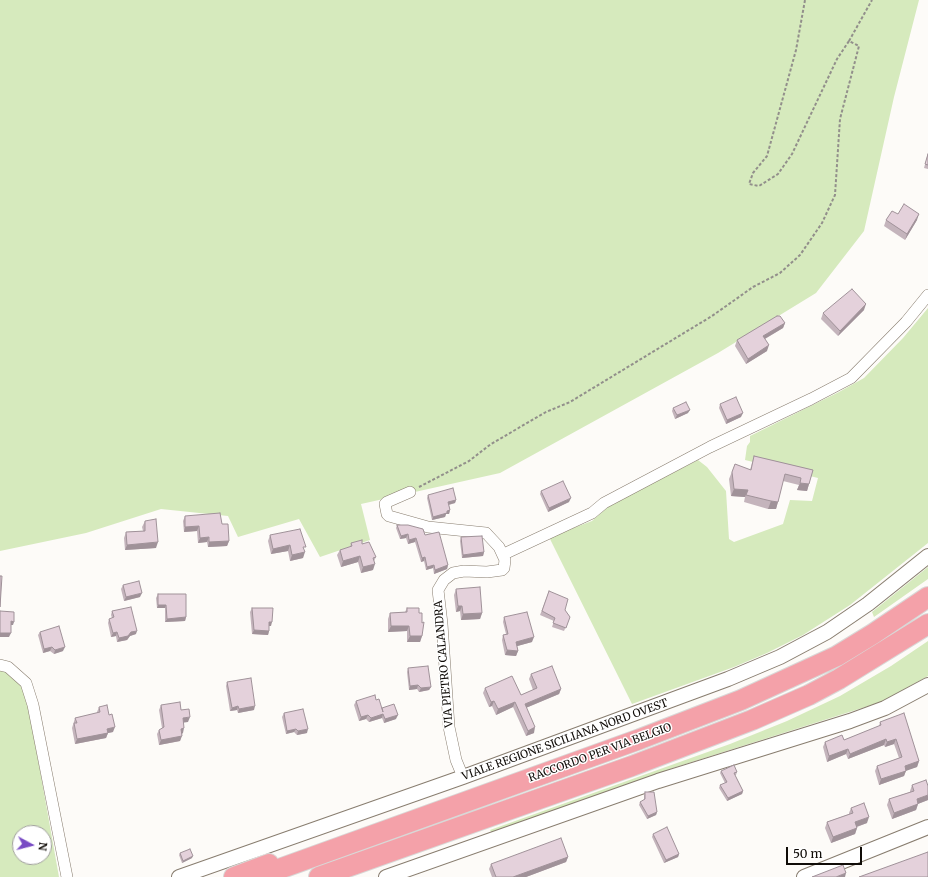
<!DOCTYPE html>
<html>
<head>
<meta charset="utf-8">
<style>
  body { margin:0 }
  #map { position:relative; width:928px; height:877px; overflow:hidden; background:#fdfbf8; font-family:Merriweather,serif }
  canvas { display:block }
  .north { position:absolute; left:12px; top:825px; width:40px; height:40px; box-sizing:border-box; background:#fff; border:1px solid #9f9e9c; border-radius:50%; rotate:97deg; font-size:11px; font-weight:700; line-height:16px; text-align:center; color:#100c08 }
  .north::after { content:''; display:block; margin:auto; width:14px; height:18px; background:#784bc4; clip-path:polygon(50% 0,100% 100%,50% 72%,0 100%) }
  .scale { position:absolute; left:786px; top:847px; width:76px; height:18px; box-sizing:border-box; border:2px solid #100c08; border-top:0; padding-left:5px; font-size:12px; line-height:14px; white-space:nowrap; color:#100c08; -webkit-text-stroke:3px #fff; paint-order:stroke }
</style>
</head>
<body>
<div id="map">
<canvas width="928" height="877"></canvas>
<div class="north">N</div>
<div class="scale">50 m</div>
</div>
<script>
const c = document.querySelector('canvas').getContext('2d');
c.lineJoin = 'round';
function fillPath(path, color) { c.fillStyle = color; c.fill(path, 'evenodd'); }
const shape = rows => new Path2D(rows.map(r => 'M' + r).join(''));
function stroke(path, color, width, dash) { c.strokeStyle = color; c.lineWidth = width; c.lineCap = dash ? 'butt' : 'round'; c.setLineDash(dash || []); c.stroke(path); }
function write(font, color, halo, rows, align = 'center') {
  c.font = font + ' Merriweather,serif'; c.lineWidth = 3; c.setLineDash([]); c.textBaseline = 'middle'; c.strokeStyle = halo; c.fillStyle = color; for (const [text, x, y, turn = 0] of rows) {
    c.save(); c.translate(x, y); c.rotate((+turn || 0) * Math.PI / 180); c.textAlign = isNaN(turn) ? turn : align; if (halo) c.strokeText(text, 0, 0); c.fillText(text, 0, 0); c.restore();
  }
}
fillPath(shape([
  [0,0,919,0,894,97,864,231,816,293,718,353,500,473,361,504,370,540,320,557,299,519,238,537,228,516,161,509,86,533,0,551],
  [928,308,928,543,850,605,803,635,767,653,734,667,632,704,549,537,592,521,610,505,698,460,707,467,726,491,729,539,734,542,783,524,790,500,812,501,818,478,745,460,747,446,750,442,750,436,839,392,864,378,903,338],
  [928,567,928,579,874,617,872,612],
  [928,641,928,676,881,702,676,767,492,833,490,830,730,744,787,721,840,696,891,666],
  [0,670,6,672,21,685,28,703,59,877,0,877],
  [20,833,44,833,44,857,20,857]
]), '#d6eabd');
const minor = shape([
  [410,492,387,502,385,504,387,514,389,516,428,527,486,533,499,547,505,560,504,568,502,570,487,572,464,571,453,573,444,580,438,590,442,624,449,727,456,760,463,777],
  [504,554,592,513,604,503,710,447,811,399,851,378,906,322,928,295],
  [0,665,8,667,26,683,33,705,67,877]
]);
const tertiary = shape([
  [179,877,463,777,728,679,780,657,827,632,868,604,928,556],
  [386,877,658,781,850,721,885,708,928,685],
  [804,877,928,827]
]);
const motorway = shape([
  [234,877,269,864],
  [257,877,640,739,741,700,837,656,873,634,928,597],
  [319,877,632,766,752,720,809,695,839,679,928,624]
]);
stroke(minor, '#887d6f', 12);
stroke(tertiary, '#887d6f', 16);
stroke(motorway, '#d9d8d7', 22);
stroke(shape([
  [849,41,872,0],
  [419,487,469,461,491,444,546,412,570,402,712,316,753,287,780,273,800,255,822,223,835,195,840,119,859,46,849,41,837,59,792,154,778,174,759,186,749,184,753,173,767,156,796,50,805,0]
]), '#928f8b', 2, [3, 2]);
stroke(minor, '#fff', 11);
stroke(tertiary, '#fff', 14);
stroke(motorway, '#f4a1a9', 20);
fillPath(shape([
  [928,153,928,169,924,168],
  [898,214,917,220,905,240,884,226,886,220],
  [864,310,838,336,821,319,823,313],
  [785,323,783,328,765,339,767,351,746,364,735,346,737,340],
  [720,404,741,417,726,424,719,408],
  [673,408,688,413,675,419,672,411],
  [754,456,813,470,807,491,797,490,799,485,783,481,776,509,768,509,744,502,745,497,731,496,729,479,735,464,750,470],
  [541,491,569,502,548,512,540,494],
  [428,495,456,500,455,503,449,505,450,510,449,514,446,514,445,517,432,520,427,498],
  [185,516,222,524,229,541,227,546,208,547,207,542,198,543,197,531,184,532,183,521],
  [145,521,156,548,125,550,124,538,126,532,143,531,142,527],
  [397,525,425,535,448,565,447,569,434,574,433,568,426,570,424,561,421,562,415,542,408,544,406,538,400,539,396,528],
  [270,535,304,551,303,558,290,561,288,551,271,554,268,541],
  [461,537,484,552,483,556,462,558,460,541],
  [351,543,362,544,376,557,374,561,373,570,361,573,358,562,341,567,337,555,340,550,350,547],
  [123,585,140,597,124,601,121,589],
  [456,589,482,613,480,619,461,620,460,611,456,612,454,595],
  [549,591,565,610,570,617,564,631,552,627,554,621,540,615],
  [158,594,186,617,185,621,165,622,165,608,157,608,156,598],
  [252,608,271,626,269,626,269,631,268,635,252,634,250,612],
  [407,608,419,613,422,636,420,642,407,642,407,631,388,632,388,619,390,613,405,612],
  [112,611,136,634,130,636,127,640,117,642,116,636,111,637,108,623,109,619,112,618,111,615],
  [504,617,532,642,517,646,518,651,516,656,505,655,502,640,503,635,506,634,503,622],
  [40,632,63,651,54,654,50,651,43,653,38,635],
  [408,668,431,687,429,690,419,692,417,689,409,690,407,672],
  [531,674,561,689,559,694,526,708,534,733,526,736,513,707,496,715,492,706,489,707,483,693,485,688,521,695,533,690,529,679],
  [227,682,254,710,238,713,237,710,230,711,226,686],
  [376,700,382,708,396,719,384,723,382,718,369,722,366,719,359,721,354,705,356,701],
  [161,705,181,710,188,722,183,722,183,733,182,734,180,741,159,745,157,734,159,730,162,728,159,710],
  [99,707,113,732,108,733,106,738,75,744,72,728,75,718,97,713,97,712],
  [284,713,307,733,297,735,294,732,286,734,282,717],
  [880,722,919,761,917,767,906,770,904,776,879,785,875,771,877,766,899,758,894,744,885,747,884,745,848,759,846,754,827,762,823,747,825,742,844,740,879,726],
  [721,771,737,772,736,775,735,775,743,791,742,794,727,801,719,788,720,785,725,783,720,773],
  [912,785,928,800,918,804,916,810,892,819,887,805,889,799,910,792,910,791],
  [645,792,657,812,656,815,647,819,639,805,640,802,644,800,644,795],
  [851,808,867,823,857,827,857,828,855,834,831,843,825,828,827,822,849,814,849,813],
  [653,834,679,854,678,857,664,863,652,837],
  [180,853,192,858,182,863,179,855],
  [568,857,566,862,526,877,492,877,489,869,491,864]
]), '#c4b4bc');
fillPath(shape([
  [919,214,917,220,905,240,907,234],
  [866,304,864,310,838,336,840,331],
  [785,323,783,328,761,341,763,336],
  [769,345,767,351,746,364,748,359],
  [690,410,688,413,675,419,677,415],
  [743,413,741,417,726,424,727,420],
  [800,483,809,484,807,491,797,490],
  [734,489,748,490,745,497,731,496],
  [571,498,569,502,548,512,549,508],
  [456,500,455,503,447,505,448,502],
  [771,501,778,502,776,509,768,509],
  [450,510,449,514,446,514,445,517,432,520,433,517,447,511],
  [199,526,197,531,184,532,185,527],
  [408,534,406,538,400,539,401,536],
  [209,537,207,542,198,543,200,538],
  [416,538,415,542,408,544,409,540],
  [229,541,227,546,208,547,209,542],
  [158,542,156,548,125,550,127,545],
  [290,545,288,551,271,554,273,549],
  [305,552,303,558,290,561,292,555],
  [484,552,483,556,462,558,463,555],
  [360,556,358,562,341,567,343,561],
  [425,557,424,561,421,562,422,558],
  [375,564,373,570,361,573,363,567],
  [434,565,433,568,426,570,427,567],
  [448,565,447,569,434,574,435,570],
  [142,593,140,597,124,601,126,597],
  [158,605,166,605,165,608,157,608],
  [458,606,462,606,460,611,456,612],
  [482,613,480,619,461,620,463,614],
  [186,617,185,621,165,622,167,619],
  [11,621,14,622,13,625,9,625],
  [269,622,272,622,271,626,268,626],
  [391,626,409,626,407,631,388,632],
  [254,630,269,631,268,635,252,634],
  [137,631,136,634,130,636,127,640,117,642,119,638,131,632],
  [117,632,116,636,111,637,113,633],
  [0,633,11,633,9,637,0,637],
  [410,636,422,636,420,642,407,642],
  [534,637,532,642,514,647,516,642],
  [52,647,50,651,43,653,44,649],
  [65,647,63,651,54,654,55,650],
  [507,650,518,651,516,656,505,655],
  [418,685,417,689,409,690,410,686],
  [431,687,429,690,419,692,421,688],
  [561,689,559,694,523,709,525,704],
  [494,701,492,706,489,707,491,702],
  [515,702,513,707,496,715,498,709],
  [238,706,237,710,230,711,232,708],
  [255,706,254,710,238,713,239,709],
  [383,714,382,718,369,722,371,718],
  [368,715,366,719,359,721,361,717],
  [398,715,396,719,384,723,385,719],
  [190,717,188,722,181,723,183,718],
  [115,727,113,732,108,733,106,738,75,744,77,739,107,729],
  [535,727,534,733,526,736,528,731],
  [184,728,183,733,179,734,181,729],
  [296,729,294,732,286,734,287,731],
  [308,729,307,733,297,735,298,731],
  [182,736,180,741,159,745,161,740],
  [886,739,884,745,848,759,850,754],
  [896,739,894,744,885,747,887,742],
  [848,749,846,754,827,762,829,756],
  [919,761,917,767,903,772,905,766],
  [906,771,904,776,879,785,881,779],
  [743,791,742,794,727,801,728,798],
  [928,795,928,800,915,805,917,799],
  [918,804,916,810,892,819,894,813],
  [657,812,656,815,647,819,648,816],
  [869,817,867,823,853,828,855,822],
  [857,828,855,834,831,843,833,837],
  [679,854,678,857,664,863,666,860],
  [193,856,192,858,182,863,183,861],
  [568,857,566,862,526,877,513,877],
  [846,873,845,877,836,877]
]), '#a09299');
const building = shape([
  [928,154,928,165,925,164,928,154],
  [904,204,919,214,907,234,886,220,892,211,898,214,904,204],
  [852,289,866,304,840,331,823,313,852,289],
  [777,316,780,316,785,323,763,336,769,345,748,359,737,340,777,316],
  [736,397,743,413,727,420,720,404,736,397],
  [686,402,690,410,677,415,673,408,686,402],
  [754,456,813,470,809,484,800,483,801,478,785,474,778,502,771,501,746,495,748,490,734,489,732,472,735,464,751,470,754,456],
  [563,481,571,498,549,508,541,491,563,481],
  [453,488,456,500,448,502,450,510,447,511,447,513,433,517,428,495,453,488],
  [220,513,222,524,228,524,229,541,209,542,209,537,200,538,199,526,185,527,185,516,220,513],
  [156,519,158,542,127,545,126,532,145,531,145,521,156,519],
  [397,525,408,525,423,529,425,535,439,532,448,565,435,570,434,565,427,567,425,557,422,558,416,538,409,540,408,534,401,536,397,525],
  [300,529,306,547,303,547,305,552,292,555,290,545,273,549,270,535,300,529],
  [482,536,484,552,463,555,461,537,482,536],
  [362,540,362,544,369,542,376,557,373,558,375,564,363,567,360,556,343,561,340,550,352,546,351,543,362,540],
  [0,576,2,576,0,607,0,576],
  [139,581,142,593,126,597,123,585,139,581],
  [480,587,482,613,463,614,462,606,458,606,456,589,480,587],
  [549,591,568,599,565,610,570,617,566,628,553,623,555,618,542,611,549,591],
  [158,594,186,594,186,617,167,619,166,605,158,605,158,594],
  [131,607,137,631,131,632,128,636,119,638,117,632,113,633,109,619,114,617,112,611,131,607],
  [252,608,273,608,272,622,269,622,269,631,254,630,252,608],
  [407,608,419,608,419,613,422,613,422,623,424,622,422,636,410,636,409,626,391,626,390,613,407,612,407,608],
  [0,611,14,612,14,622,11,621,11,633,0,633,0,611],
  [527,612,534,637,516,642,518,651,507,650,503,635,508,634,504,617,527,612],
  [59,626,65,647,55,650,52,647,44,649,40,632,59,626],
  [428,666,431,687,421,688,418,685,410,686,408,668,428,666],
  [552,666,561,689,525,704,535,727,528,731,515,702,498,709,494,701,491,702,485,688,512,676,521,695,537,688,531,674,552,666],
  [251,678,255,706,239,709,238,706,232,708,227,682,251,678],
  [375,695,376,700,379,699,383,712,382,708,394,704,398,715,385,719,383,714,371,718,368,715,361,717,356,701,375,695],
  [180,702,181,710,189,709,190,717,183,718,184,728,181,729,182,736,161,740,159,730,164,727,161,705,180,702],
  [107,705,109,715,112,714,115,727,107,729,108,733,77,739,74,723,77,723,75,718,100,712,99,707,107,705],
  [303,709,308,729,298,731,296,729,287,731,284,713,303,709],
  [904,713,919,761,905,766,906,771,881,779,877,766,902,757,896,739,887,742,886,739,850,754,848,749,829,756,825,742,842,735,844,740,881,725,880,722,904,713],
  [734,765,737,772,734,773,743,791,728,798,720,785,727,782,721,771,734,765],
  [926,780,928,786,928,795,917,799,918,804,894,813,889,799,914,791,912,785,926,780],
  [645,792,654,792,657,812,648,816,640,802,645,799,645,792],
  [864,803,869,817,855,822,857,828,833,837,827,822,853,813,851,808,864,803],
  [667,827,679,854,666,860,653,834,667,827],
  [561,838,568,857,513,877,496,877,491,864,561,838],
  [190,849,193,856,183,861,180,853,190,849],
  [928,852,928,877,859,877,928,852],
  [843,865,846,873,836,877,812,877,843,865]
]);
fillPath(building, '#e4d1db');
stroke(building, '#a09299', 1);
write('11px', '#100c08', '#fff', [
  ["VIA PIETRO CALANDRA",444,664,-95],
  ["VIALE REGIONE SICILIANA NORD OVEST",565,740,-20],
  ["RACCORDO PER VIA BELGIO",600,753,-20]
]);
</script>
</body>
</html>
